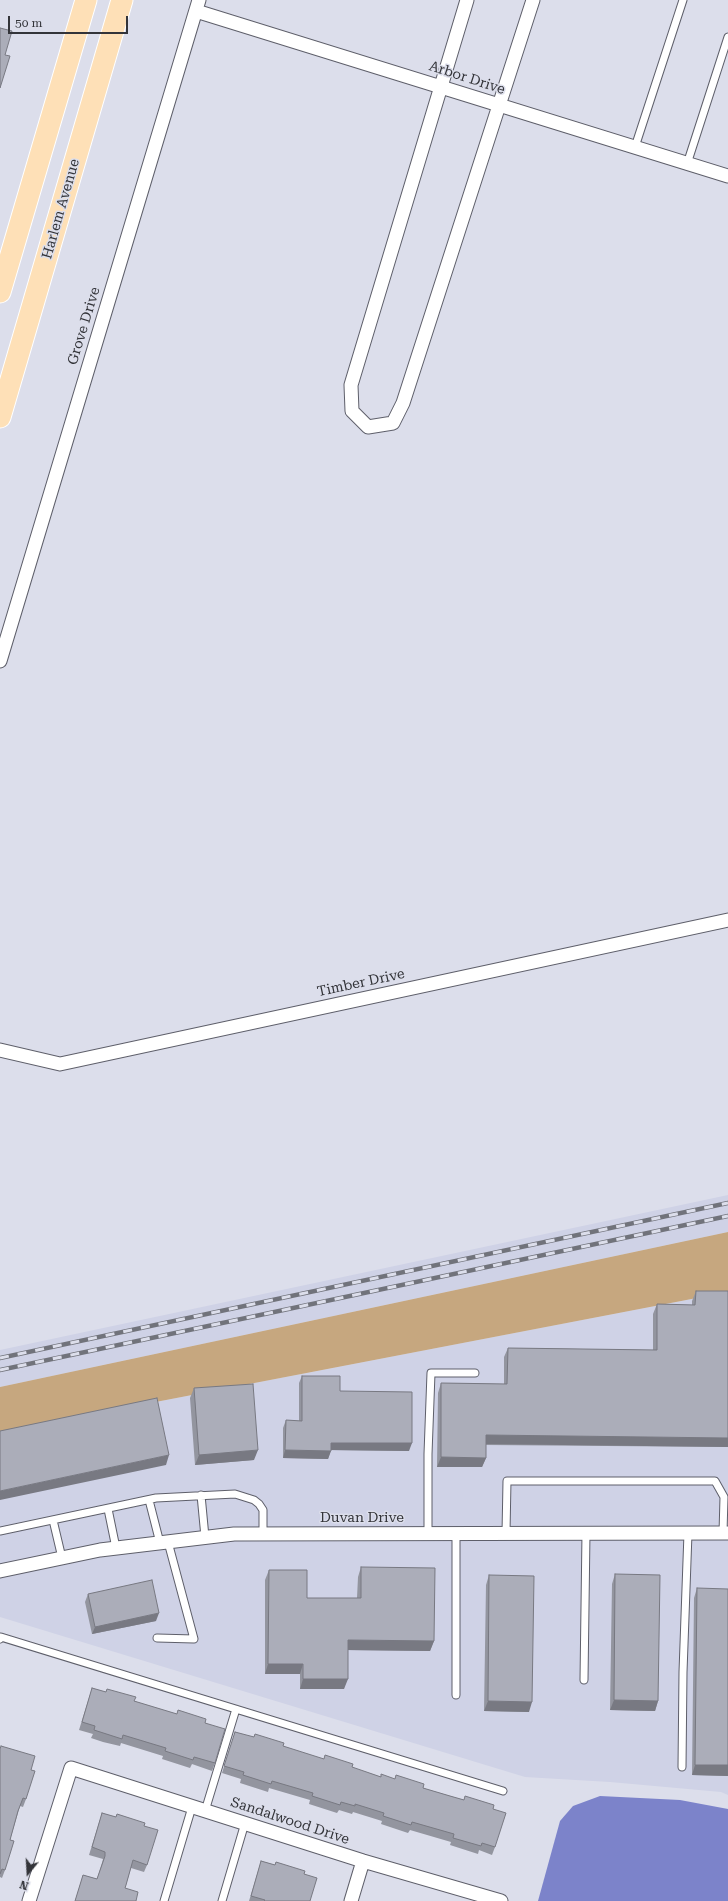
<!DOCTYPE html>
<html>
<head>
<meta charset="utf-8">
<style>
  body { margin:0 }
  #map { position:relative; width:728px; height:1901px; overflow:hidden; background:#dcdeeb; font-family:"Roboto Serif",serif }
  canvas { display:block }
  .north { position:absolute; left:8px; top:1853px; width:40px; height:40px; -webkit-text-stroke:3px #dcdeeb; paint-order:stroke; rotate:198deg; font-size:11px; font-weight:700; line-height:16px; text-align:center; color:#333439 }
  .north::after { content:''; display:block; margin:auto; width:14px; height:18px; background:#333439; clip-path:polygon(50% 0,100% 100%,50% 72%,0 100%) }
  .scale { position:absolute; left:8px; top:16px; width:120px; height:18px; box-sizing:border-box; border:2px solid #333439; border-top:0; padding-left:5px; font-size:12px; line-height:14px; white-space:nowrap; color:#333439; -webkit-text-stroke:3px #dcdeeb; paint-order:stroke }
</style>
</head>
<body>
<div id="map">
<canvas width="728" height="1901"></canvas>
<div class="north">N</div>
<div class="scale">50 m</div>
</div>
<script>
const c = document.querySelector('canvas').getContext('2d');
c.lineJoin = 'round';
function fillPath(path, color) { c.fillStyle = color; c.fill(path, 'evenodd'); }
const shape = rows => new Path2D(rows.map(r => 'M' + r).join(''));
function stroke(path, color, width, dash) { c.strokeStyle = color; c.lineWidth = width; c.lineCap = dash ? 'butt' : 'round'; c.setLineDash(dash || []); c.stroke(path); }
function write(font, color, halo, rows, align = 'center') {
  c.font = font + ' "Roboto Serif",serif'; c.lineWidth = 3; c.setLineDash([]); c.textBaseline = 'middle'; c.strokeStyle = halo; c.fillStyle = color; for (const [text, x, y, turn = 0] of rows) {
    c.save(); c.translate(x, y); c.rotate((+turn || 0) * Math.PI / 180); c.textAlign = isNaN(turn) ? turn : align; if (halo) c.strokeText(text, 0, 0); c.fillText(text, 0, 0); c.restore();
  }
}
fillPath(shape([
  [728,1195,728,1232,0,1387,0,1350],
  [728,1292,728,1795,721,1792,610,1782,525,1777,0,1617,0,1437,140,1405]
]), '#cfd2e6');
fillPath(shape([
  [728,1232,728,1292,140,1405,0,1437,0,1387]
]), '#c6a77f');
fillPath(shape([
  [600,1796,680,1800,728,1809,728,1901,538,1901,560,1821,573,1806]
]), '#7c83ca');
const service = shape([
  [635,147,683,0],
  [687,164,728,37],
  [201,1495,205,1537],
  [149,1500,160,1543],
  [108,1509,116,1548],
  [53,1520,62,1558],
  [0,1531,156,1498,235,1494,254,1500,259,1504,263,1510,263,1534],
  [428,1533,428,1454,431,1373,475,1373],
  [506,1533,507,1481,715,1481,724,1497,723,1533],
  [157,1638,194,1639,168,1542],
  [0,1639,1,1637,503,1791],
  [584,1680,586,1533],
  [456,1695,456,1533],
  [682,1767,683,1672,688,1533],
  [205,1811,236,1709],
  [164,1901,192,1807],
  [222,1901,245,1823]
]);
const minor = shape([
  [467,0,351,385,352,411,368,427,393,423,403,403,533,0],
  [196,11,728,176],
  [0,661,199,0],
  [0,1050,60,1064,728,920],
  [0,1571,100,1550,234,1534,728,1533],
  [29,1901,71,1768,363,1861,501,1901],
  [351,1901,363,1861]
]);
const primary = shape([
  [0,292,86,0],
  [0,417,122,0]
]);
stroke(service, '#5e5f6a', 9);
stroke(minor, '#5e5f6a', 15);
stroke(primary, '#fff', 23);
stroke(service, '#fff', 7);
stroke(minor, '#fff', 13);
stroke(primary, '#fee0b7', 21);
const rail = shape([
  [0,1358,728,1203],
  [0,1370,728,1216]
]);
stroke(rail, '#71737b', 4.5);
stroke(rail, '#dcdeeb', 3, [9]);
fillPath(shape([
  [696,1291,728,1291,728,1447,486,1445,486,1458,482,1467,437,1467,438,1393,441,1383,504,1384,504,1357,508,1348,653,1350,653,1314,657,1304,692,1305,692,1301],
  [302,1376,340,1391,409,1451,331,1450,328,1459,283,1458,283,1428,286,1420,299,1421,299,1383],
  [194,1388,254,1460,195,1465,190,1398],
  [361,1567,434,1641,430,1651,348,1650,344,1689,300,1689,300,1674,265,1674,265,1580,269,1570,307,1598,357,1598,358,1577],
  [615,1574,658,1701,655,1711,610,1710,612,1584],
  [489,1575,529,1712,484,1711,486,1585],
  [697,1588,728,1776,692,1775,694,1598],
  [88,1594,156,1621,92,1634,85,1602],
  [92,1688,205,1723,215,1763,212,1771,192,1764,190,1768,162,1759,163,1756,121,1743,120,1746,103,1742,91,1738,93,1734,79,1730],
  [235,1732,381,1777,423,1788,450,1796,493,1809,495,1847,492,1855,479,1850,478,1854,450,1845,451,1842,410,1830,408,1833,381,1824,382,1821,353,1812,352,1814,339,1810,337,1813,309,1804,310,1800,269,1788,268,1792,240,1783,241,1779,222,1773],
  [0,1748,31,1770,26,1799,23,1807,20,1806,10,1840,5,1870,2,1878,0,1877],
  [102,1813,144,1826,147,1865,144,1872,131,1868,126,1885,125,1888,136,1901,75,1901,83,1875,97,1879,102,1863,103,1859,89,1855],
  [261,1861,275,1865,276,1862,304,1874,310,1901,249,1901]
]), '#93959f');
fillPath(shape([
  [486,1435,728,1438,728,1447,482,1444],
  [331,1443,412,1443,409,1451,328,1450],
  [258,1450,254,1460,195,1465,199,1455],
  [285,1450,331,1451,328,1459,283,1458],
  [169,1455,166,1465,0,1500,0,1491],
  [441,1457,486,1458,482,1467,437,1467],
  [159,1613,156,1621,92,1634,95,1627],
  [348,1640,434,1641,430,1651,344,1650],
  [268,1664,303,1664,300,1674,265,1674],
  [303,1679,348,1679,344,1689,300,1689],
  [614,1700,658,1701,655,1711,610,1710],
  [488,1701,532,1702,529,1712,484,1711],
  [695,1765,728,1765,728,1776,692,1775]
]), '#787982');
const building = shape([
  [0,28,12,31,5,55,10,56,0,88,0,28],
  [696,1291,728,1291,728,1438,486,1435,486,1458,441,1457,441,1383,507,1384,508,1348,657,1350,657,1304,695,1305,696,1291],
  [302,1376,340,1376,340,1391,412,1392,412,1443,331,1443,331,1451,285,1450,286,1420,302,1421,302,1376],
  [253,1384,258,1450,199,1455,194,1388,253,1384],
  [157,1398,169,1455,0,1491,0,1431,157,1398],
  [361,1567,435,1568,434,1641,348,1640,348,1679,303,1679,303,1664,268,1664,269,1570,307,1570,307,1598,361,1598,361,1567],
  [615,1574,660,1575,658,1701,614,1700,615,1574],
  [489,1575,534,1576,532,1702,488,1701,489,1575],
  [152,1580,159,1613,95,1627,88,1594,152,1580],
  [697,1588,728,1589,728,1765,695,1765,697,1588],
  [92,1688,106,1692,107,1689,136,1697,134,1701,177,1714,178,1710,206,1719,205,1723,225,1729,215,1763,194,1757,193,1760,165,1751,166,1748,123,1735,122,1739,94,1730,95,1726,82,1722,92,1688],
  [235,1732,254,1737,255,1734,284,1743,283,1746,324,1759,325,1755,353,1764,352,1767,381,1777,381,1774,395,1779,396,1775,424,1784,423,1788,450,1796,464,1800,465,1796,494,1805,493,1809,506,1813,495,1847,482,1843,481,1846,453,1838,454,1834,412,1822,411,1825,383,1816,384,1813,355,1804,355,1806,341,1802,340,1805,312,1796,313,1793,272,1781,271,1784,243,1775,244,1772,224,1766,235,1732],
  [1,1746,35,1756,31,1770,35,1771,26,1799,23,1798,18,1811,10,1840,14,1841,5,1870,2,1869,0,1874,0,1749,1,1746],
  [102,1813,116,1817,117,1814,145,1823,144,1826,158,1830,147,1865,133,1860,126,1885,125,1888,138,1892,136,1901,75,1901,83,1875,97,1879,105,1856,105,1852,92,1847,102,1813],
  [261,1861,275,1865,276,1862,305,1871,304,1874,317,1878,310,1901,264,1901,265,1900,251,1896,261,1861]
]);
fillPath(building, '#abadb9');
stroke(building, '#787982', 1);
write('14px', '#333439', '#dcdeeb', [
  ["Arbor Drive",467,78,18],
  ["Harlem Avenue",61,209,-74],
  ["Grove Drive",84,326,-73],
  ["Timber Drive",361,983,-12],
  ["Duvan Drive",362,1518],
  ["Sandalwood Drive",290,1821,18]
]);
</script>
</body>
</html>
